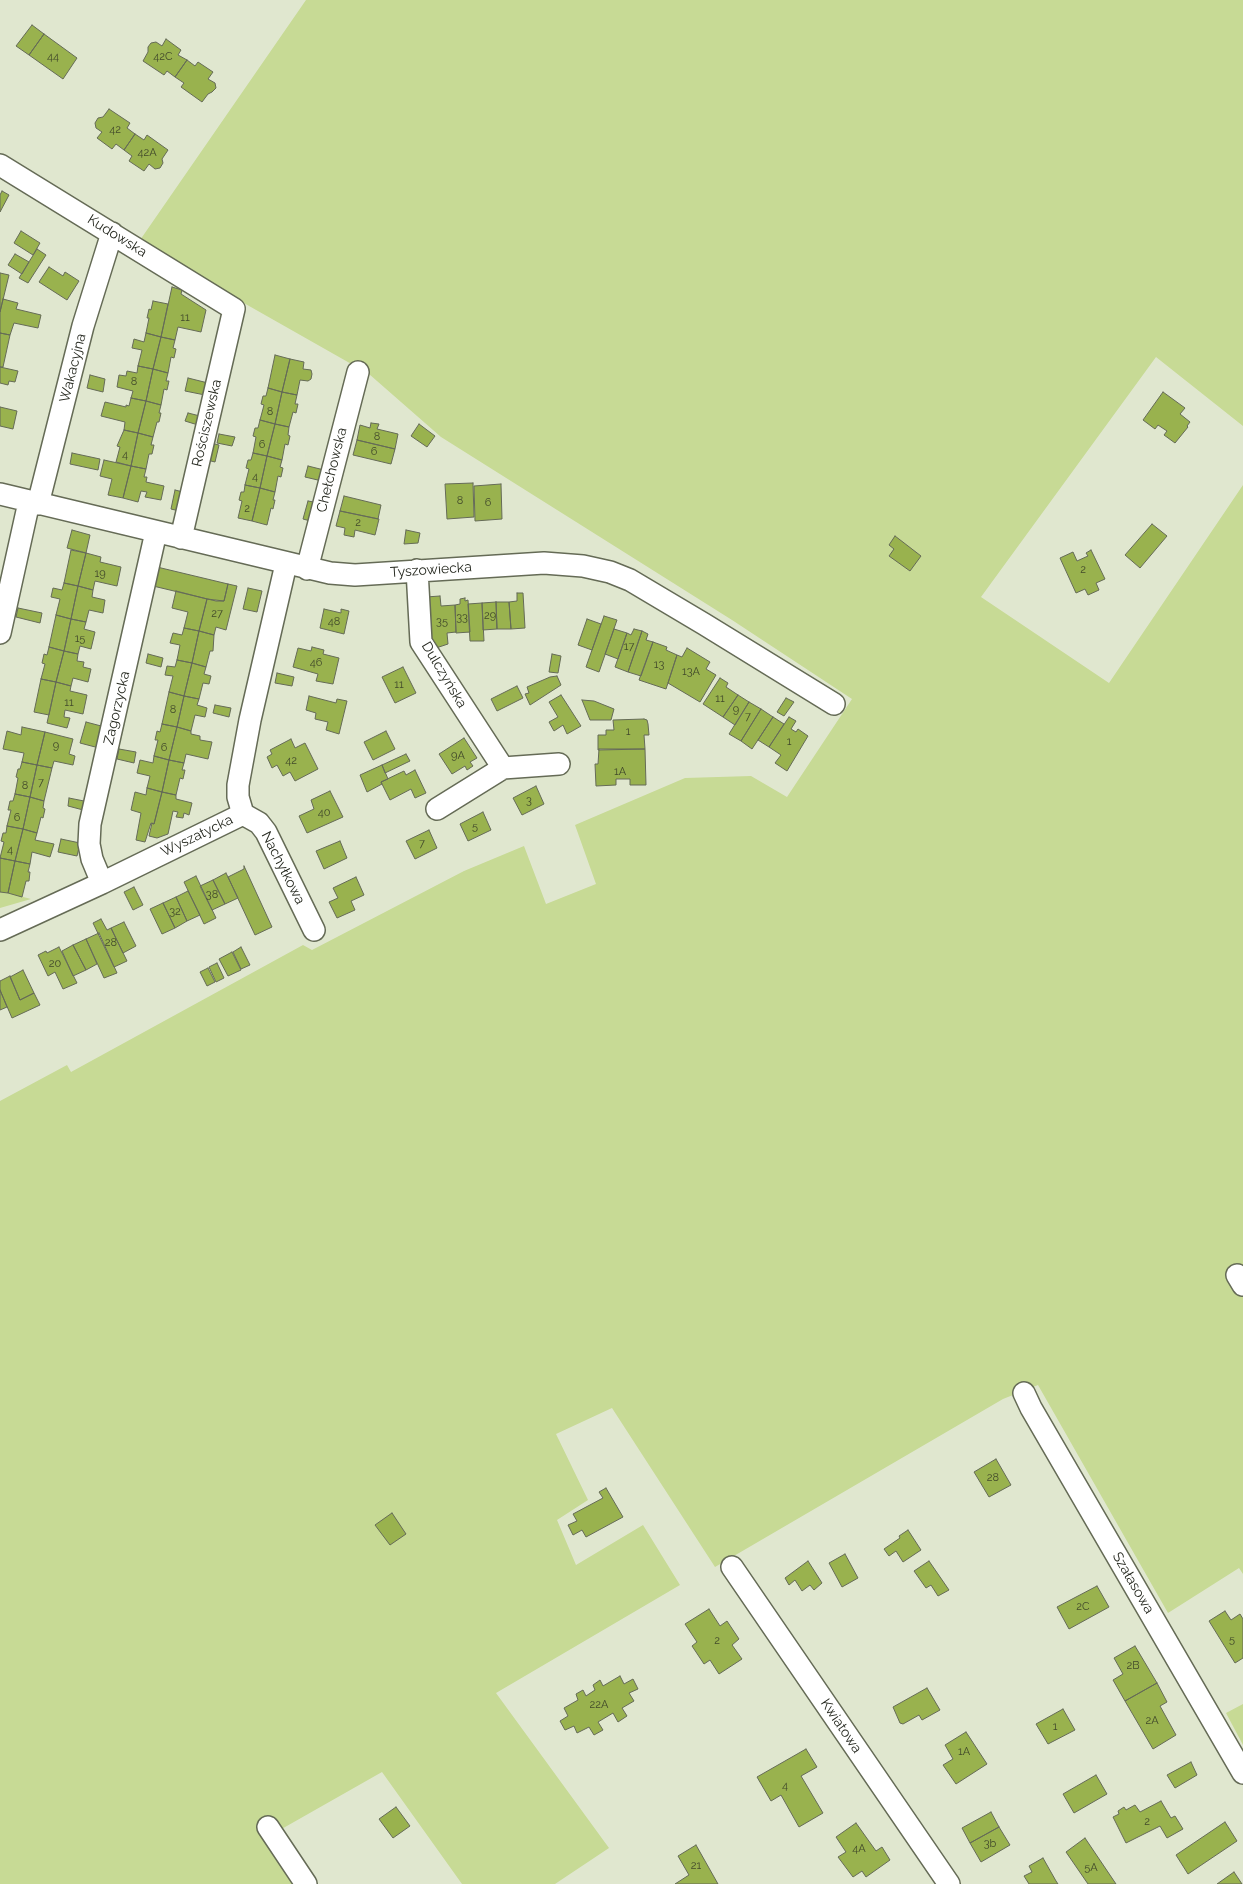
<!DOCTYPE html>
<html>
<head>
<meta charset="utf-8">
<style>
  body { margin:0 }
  canvas { display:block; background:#e0e7cf }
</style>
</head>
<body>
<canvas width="1243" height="1884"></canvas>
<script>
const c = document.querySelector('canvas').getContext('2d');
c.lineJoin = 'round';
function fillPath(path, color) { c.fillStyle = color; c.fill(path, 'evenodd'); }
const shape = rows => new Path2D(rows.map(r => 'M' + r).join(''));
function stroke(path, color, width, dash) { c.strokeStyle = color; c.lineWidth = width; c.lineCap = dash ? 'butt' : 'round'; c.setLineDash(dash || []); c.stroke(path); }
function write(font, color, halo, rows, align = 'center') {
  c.font = font + ' Raleway,sans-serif'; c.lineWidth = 4; c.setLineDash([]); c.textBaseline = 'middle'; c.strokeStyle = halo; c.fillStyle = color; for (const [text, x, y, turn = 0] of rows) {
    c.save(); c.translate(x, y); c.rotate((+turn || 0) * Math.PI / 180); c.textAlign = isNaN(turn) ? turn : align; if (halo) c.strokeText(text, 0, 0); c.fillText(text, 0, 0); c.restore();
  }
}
fillPath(shape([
  [306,0,1243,0,1243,426,1156,357,981,597,1109,683,1243,485,1243,1574,1239,1568,1168,1613,1038,1385,1003,1399,715,1567,612,1408,556,1434,588,1500,557,1520,576,1565,643,1525,680,1585,496,1693,609,1848,555,1884,462,1884,382,1772,264,1839,293,1884,0,1884,0,1101,67,1065,71,1072,303,945,312,950,464,871,524,846,546,904,596,884,575,825,685,778,751,776,787,797,852,699,732,620,441,437,369,374,138,243],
  [0,892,8,893,31,899,0,908],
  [1243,1704,1243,1745,1226,1713]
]), '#c7da95');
const building = shape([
  [32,25,44,34,29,55,16,46,32,25],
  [44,34,77,58,63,79,29,55,44,34],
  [166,39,181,50,178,55,187,60,175,77,167,71,164,75,143,61,148,52,148,47,151,43,156,42,162,46,166,39],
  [187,60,195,66,198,62,213,72,208,79,215,83,216,88,212,92,208,94,202,102,181,87,184,83,175,77,187,60],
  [109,109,130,123,127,128,135,134,124,150,116,144,112,149,97,138,102,132,96,128,95,123,98,118,103,117,109,109],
  [135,134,144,140,147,135,168,150,162,159,163,163,160,168,155,169,149,164,144,171,129,161,132,156,124,150,135,134],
  [2,191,9,195,0,212,0,195,2,191],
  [21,231,40,243,33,255,14,243,21,231],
  [37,249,46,255,28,283,19,278,37,249],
  [15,254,29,262,22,274,8,265,15,254],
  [49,267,63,276,65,272,79,281,67,300,39,282,49,267],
  [0,273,9,275,0,312,0,273],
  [172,287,182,290,181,294,206,310,201,332,178,327,175,340,161,337,172,287],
  [3,299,18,303,16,309,41,315,38,328,14,323,10,335,0,333,0,312,3,299],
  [153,301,168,304,161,337,146,333,149,318,147,318,149,309,151,310,153,301],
  [0,333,10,335,3,367,0,367,0,333],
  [146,333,161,337,153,369,138,366,142,350,132,348,134,339,144,342,146,333],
  [161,337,175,340,173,348,176,349,174,358,171,357,168,373,153,369,161,337],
  [275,355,290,359,282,392,268,388,275,355],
  [290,359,304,362,303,369,311,370,312,374,311,379,308,381,300,380,297,395,282,392,290,359],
  [138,366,153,369,146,401,131,398,133,391,117,387,119,375,126,376,127,371,137,373,138,366],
  [0,367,18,371,15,382,9,381,8,385,0,383,0,367],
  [153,369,168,373,166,381,169,381,167,390,164,389,161,405,146,401,153,369],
  [90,375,105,379,103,392,87,388,90,375],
  [188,378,208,383,205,395,185,391,188,378],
  [268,388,282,392,275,424,260,420,264,405,261,404,263,396,266,396,268,388],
  [282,392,297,395,295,404,298,404,296,413,293,412,289,427,275,424,282,392],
  [1163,392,1185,408,1180,414,1190,422,1187,426,1188,427,1175,443,1164,435,1167,431,1158,425,1155,429,1143,420,1163,392],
  [131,398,146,401,138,433,124,430,125,422,101,416,105,402,126,407,126,405,129,406,131,398],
  [146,401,161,405,159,413,161,413,159,422,157,422,153,437,138,433,146,401],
  [0,407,17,411,13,429,0,426,0,407],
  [188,413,200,416,198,425,185,421,188,413],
  [260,420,275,424,267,456,253,453,256,437,253,436,255,428,258,428,260,420],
  [371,423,379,424,377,429,398,434,395,449,357,440,360,425,370,428,371,423],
  [275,424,289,427,288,435,290,436,288,445,285,444,282,460,267,456,275,424],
  [419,424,435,436,427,447,411,436,419,424],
  [124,430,138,433,131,466,116,462,120,447,117,446,124,430],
  [138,433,153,437,151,445,154,445,152,454,149,454,146,469,131,466,138,433],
  [219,434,235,437,232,446,217,443,219,434],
  [357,440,395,449,391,464,353,455,357,440],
  [211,443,219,445,215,462,207,460,211,443],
  [72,453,100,459,98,470,70,464,72,453],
  [253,453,267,456,260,488,245,485,249,469,246,468,248,460,251,460,253,453],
  [267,456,282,460,280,467,283,468,281,477,278,476,275,492,260,488,267,456],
  [104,460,131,466,123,498,108,495,112,479,100,476,104,460],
  [131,466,146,469,144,477,147,477,146,482,164,486,161,500,145,497,147,492,141,491,138,502,123,498,131,466],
  [308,466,324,470,322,481,305,477,308,466],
  [473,483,474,517,447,519,445,484,473,483],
  [501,484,502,519,475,521,474,486,501,484],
  [245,485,260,488,252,521,238,518,242,501,239,500,241,492,244,492,245,485],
  [260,488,275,492,273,500,275,500,273,509,271,508,267,525,252,521,260,488],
  [175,490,183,492,179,511,171,509,175,490],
  [344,496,381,505,378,519,340,511,344,496],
  [308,501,319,503,314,522,303,519,308,501],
  [340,511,379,519,375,535,355,530,354,537,344,535,345,528,336,526,340,511],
  [1152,524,1167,536,1140,568,1125,555,1152,524],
  [72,530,90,535,86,553,67,548,72,530],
  [406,530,420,533,418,543,404,544,406,530],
  [895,536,921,556,910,571,889,556,894,549,889,545,895,536],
  [71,550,86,553,78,586,64,583,71,550],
  [1091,550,1105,579,1096,583,1099,590,1088,595,1085,589,1076,593,1060,558,1073,552,1077,561,1088,556,1086,553,1091,550],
  [86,553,101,557,100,562,121,567,117,586,95,581,93,590,78,586,86,553],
  [157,567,228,584,224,601,216,601,153,586,157,567],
  [64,583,78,586,71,619,56,615,60,599,51,597,53,588,62,590,64,583],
  [228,584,237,586,226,630,216,627,214,635,199,631,207,599,224,601,228,584],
  [78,586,93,590,92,597,105,600,103,613,89,610,86,622,71,619,78,586],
  [248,588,262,591,257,612,243,609,248,588],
  [176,591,207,599,199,631,184,628,188,612,172,608,176,591],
  [517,593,523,593,525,628,511,629,509,602,517,601,517,593],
  [440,596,441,606,455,605,456,632,447,633,448,644,436,648,429,634,426,597,440,596],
  [465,598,465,601,468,600,470,632,456,633,455,605,460,604,460,599,465,598],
  [496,602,497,629,483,630,482,603,496,602],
  [496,602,509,602,511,629,497,629,496,602],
  [482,603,484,641,470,641,468,604,482,603],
  [18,608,42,613,40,623,16,617,18,608],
  [324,609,341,613,341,609,349,611,344,634,320,628,324,609],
  [56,615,71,619,64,651,49,647,56,615],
  [604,616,617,620,599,672,586,667,604,616],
  [71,619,86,622,84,629,95,632,91,649,80,646,78,654,64,651,71,619],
  [587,619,601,624,592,650,578,645,587,619],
  [184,628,199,631,192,663,177,660,180,645,170,643,173,633,182,635,184,628],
  [614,629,627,633,618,659,605,654,614,629],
  [634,629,642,631,628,672,615,667,627,633,631,635,634,629],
  [199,631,214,635,213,651,210,651,206,667,192,663,199,631],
  [642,631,648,634,646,640,653,642,641,676,628,672,642,631],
  [653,642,667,647,666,650,677,655,666,689,639,680,653,642],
  [49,647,64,651,56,682,41,679,45,664,42,663,44,654,47,655,49,647],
  [312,647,324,650,323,654,339,658,333,684,316,681,318,674,293,667,298,648,311,651,312,647],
  [687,648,710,662,706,669,716,675,700,702,668,683,677,655,682,657,687,648],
  [64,651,78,654,77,661,84,662,83,667,91,669,88,682,73,678,71,686,56,682,64,651],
  [148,654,163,658,161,667,146,663,148,654],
  [552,654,561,656,558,673,549,672,552,654],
  [177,660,192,663,184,696,169,692,173,676,165,675,167,666,175,667,177,660],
  [192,663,206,667,204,674,211,676,209,684,203,683,199,699,184,696,192,663],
  [403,667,416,693,395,703,382,677,403,667],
  [277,673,294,677,292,686,275,683,277,673],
  [557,676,561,685,530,705,525,694,529,693,527,687,550,677,557,676],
  [720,678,728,683,726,687,738,695,723,717,703,704,720,678],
  [41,679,56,682,49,715,34,712,41,679],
  [56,682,71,686,70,691,87,695,83,714,65,710,64,717,70,718,67,728,47,723,56,682],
  [517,686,523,698,497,711,491,699,517,686],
  [169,692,184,696,177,727,162,724,169,692],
  [561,695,581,726,567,734,563,725,554,731,549,722,558,717,549,702,561,695],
  [738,695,749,702,735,725,723,717,738,695],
  [184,696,199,699,197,705,207,708,205,717,195,715,191,731,177,727,184,696],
  [309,696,336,703,337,699,347,701,339,734,326,730,328,722,315,719,316,713,306,710,309,696],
  [786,698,794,702,784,716,777,712,786,698],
  [582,700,594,701,614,709,611,720,590,720,582,700],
  [749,702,761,709,741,741,729,734,749,702],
  [215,705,231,708,229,717,213,713,215,705],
  [761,709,773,717,752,749,741,741,761,709],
  [773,717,784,724,769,747,758,740,773,717],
  [789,717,796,721,791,729,796,732,798,729,808,736,787,771,775,763,781,755,769,747,789,717],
  [644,719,647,720,648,724,649,735,644,735,645,749,598,750,598,735,606,735,606,730,614,730,613,720,644,719],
  [86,722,105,727,99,748,80,743,86,722],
  [162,724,177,727,169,760,154,756,158,740,155,740,157,731,160,732,162,724],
  [22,727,45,732,37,765,22,762,24,753,3,749,7,731,21,735,22,727],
  [177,727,191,731,191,734,200,736,200,740,212,742,208,759,186,754,184,763,169,760,177,727],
  [386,731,395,749,373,760,364,742,386,731],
  [45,732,73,739,69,754,75,756,73,765,54,761,52,768,37,765,45,732],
  [464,738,477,758,470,762,473,766,467,770,465,766,452,774,439,754,464,738],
  [291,739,295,748,305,743,318,769,295,781,290,772,283,776,277,765,272,768,267,757,272,754,270,750,291,739],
  [119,749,136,752,134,763,117,759,119,749],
  [599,749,645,749,646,785,630,785,630,779,616,779,616,785,596,786,595,764,598,764,599,749],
  [406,754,410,761,385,773,382,765,406,754],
  [154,756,169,760,162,792,147,788,150,776,137,773,140,760,153,763,154,756],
  [169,760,184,763,182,770,185,770,183,779,180,778,176,795,162,792,169,760],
  [22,762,37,765,30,797,15,794,18,778,16,777,18,769,20,769,22,762],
  [37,765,52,768,44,801,30,797,37,765],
  [382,765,388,779,381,782,382,784,367,792,360,775,382,765],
  [415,770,426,793,415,798,411,789,390,800,381,782,404,771,406,775,415,770],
  [536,786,544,804,522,815,513,798,536,786],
  [147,788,162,792,154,824,151,823,145,842,136,840,141,813,131,810,135,792,146,795,147,788],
  [330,791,343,817,307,833,299,816,314,809,311,800,330,791],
  [162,792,176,795,176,799,192,803,189,815,184,813,183,818,176,817,178,812,173,811,168,834,157,838,149,836,152,823,154,824,162,792],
  [15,794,30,797,23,829,7,826,11,810,8,810,10,801,13,801,15,794],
  [30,797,44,801,43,808,45,809,43,818,41,817,37,833,23,829,30,797],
  [69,798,89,802,87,811,68,806,69,798],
  [483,812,491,830,468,841,460,824,483,812],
  [7,826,23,829,15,861,0,858,4,842,1,841,3,833,6,833,7,826],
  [23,829,37,833,35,840,54,844,50,857,32,852,30,864,15,861,23,829],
  [429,830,437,848,415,859,406,841,429,830],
  [61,839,80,843,77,856,58,852,61,839],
  [340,841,347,858,324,869,316,851,340,841],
  [0,858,15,861,8,893,0,892,0,858],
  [15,861,30,864,28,872,30,872,29,881,26,881,22,897,8,893,15,861],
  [244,866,272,927,255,935,228,877,244,869,244,866],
  [226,873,238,898,225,904,213,880,226,873],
  [196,876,216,918,204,924,184,882,196,876],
  [356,877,364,895,351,901,355,910,337,918,329,902,338,898,333,888,356,877],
  [213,880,225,904,212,910,200,886,213,880],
  [134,887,143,905,133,910,124,892,134,887],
  [188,891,200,915,187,921,176,897,188,891],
  [176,897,187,921,175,928,163,903,176,897],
  [163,903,175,928,162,934,150,909,163,903],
  [101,919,107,930,111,928,127,961,114,967,93,923,101,919],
  [124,922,136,946,123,953,111,928,124,922],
  [99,933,117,973,104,978,86,939,99,933],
  [86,939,97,964,86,970,73,945,86,939],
  [73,945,86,970,73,976,62,951,73,945],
  [59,947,77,983,63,989,55,972,48,976,38,955,46,951,47,953,59,947],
  [241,947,250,965,241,969,233,952,241,947],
  [232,952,241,970,228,976,219,959,232,952],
  [217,963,224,978,216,982,209,967,217,963],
  [208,968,215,982,207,986,200,972,208,968],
  [23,970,34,993,20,1000,10,977,23,970],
  [10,976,20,1000,34,993,40,1005,12,1018,0,990,0,981,10,976],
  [0,990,7,1007,0,1010,0,990],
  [996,1459,1011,1485,989,1497,974,1472,996,1459],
  [606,1488,623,1517,586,1537,582,1530,573,1535,568,1525,577,1521,573,1514,603,1498,599,1492,606,1488],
  [392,1513,406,1534,390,1545,375,1525,392,1513],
  [908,1530,921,1550,903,1562,896,1551,889,1556,884,1549,900,1538,899,1536,908,1530],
  [845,1554,858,1578,842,1587,829,1563,845,1554],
  [808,1561,822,1583,814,1590,810,1585,802,1591,795,1580,789,1585,785,1578,808,1561],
  [929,1561,949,1590,938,1596,931,1585,926,1588,914,1571,929,1561],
  [1097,1586,1109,1607,1069,1629,1057,1607,1097,1586],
  [709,1609,720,1626,727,1621,739,1639,732,1645,742,1659,719,1674,710,1660,704,1664,692,1646,697,1642,685,1624,709,1609],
  [1225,1611,1231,1620,1240,1614,1243,1619,1243,1658,1235,1663,1209,1621,1225,1611],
  [1135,1646,1157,1683,1125,1701,1113,1680,1123,1674,1114,1658,1135,1646],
  [620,1676,624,1684,633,1679,638,1689,629,1693,634,1701,622,1708,627,1716,618,1722,613,1713,598,1722,603,1730,594,1735,589,1727,577,1733,574,1726,565,1730,560,1721,568,1716,564,1708,578,1700,576,1694,583,1690,586,1696,595,1690,593,1685,600,1680,603,1686,620,1676],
  [1157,1683,1167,1702,1160,1706,1176,1735,1153,1749,1125,1701,1157,1683],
  [927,1688,940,1710,922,1720,919,1715,903,1724,900,1723,893,1707,927,1688],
  [1063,1709,1075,1730,1048,1744,1036,1724,1063,1709],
  [966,1732,987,1764,956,1784,943,1765,953,1759,945,1745,966,1732],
  [806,1749,817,1767,801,1776,823,1813,799,1827,781,1795,771,1801,757,1777,806,1749],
  [1191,1762,1197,1775,1175,1788,1167,1775,1191,1762],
  [1096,1775,1107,1794,1074,1813,1063,1794,1096,1775],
  [1161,1801,1171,1818,1175,1816,1183,1829,1167,1838,1160,1826,1126,1843,1113,1817,1119,1814,1118,1811,1124,1807,1126,1810,1135,1805,1140,1812,1161,1801],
  [396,1807,410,1826,393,1838,379,1819,396,1807],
  [991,1812,999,1827,970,1843,962,1828,991,1812],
  [1225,1822,1237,1841,1188,1874,1176,1855,1225,1822],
  [856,1823,876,1851,882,1847,890,1860,866,1877,862,1871,853,1877,838,1857,846,1852,836,1837,856,1823],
  [999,1827,1010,1845,981,1862,970,1843,999,1827],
  [1085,1838,1116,1884,1088,1884,1066,1852,1085,1838],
  [696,1845,718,1884,675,1884,689,1875,678,1856,696,1845],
  [1043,1858,1056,1881,1058,1884,1029,1884,1024,1876,1032,1872,1029,1866,1043,1858],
  [1234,1872,1242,1884,1217,1884,1234,1872]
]);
fillPath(building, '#99b24e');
stroke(building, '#656b57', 1);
const minor = shape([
  [0,165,234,309,181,538],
  [0,494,330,573,355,575,544,563,583,566,610,572,630,580,704,624,834,704],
  [38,504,83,326,112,233],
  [307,569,358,372],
  [417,570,421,642,503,768],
  [0,633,29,502],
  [437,809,503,768,559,764],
  [243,814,259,823,266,832,314,930],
  [102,883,92,859,89,844,90,824,156,532],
  [0,930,102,883,243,814,238,797,238,785,250,720,286,564],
  [1237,1275,1243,1285],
  [1024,1393,1031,1408,1243,1773],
  [732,1567,949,1884],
  [268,1827,306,1884]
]);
stroke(minor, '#656b56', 24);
stroke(minor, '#fff', 21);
write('11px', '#424a2b', null, [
  ["44",53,57],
  ["42C",163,57],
  ["42",115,130],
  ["42A",147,153],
  ["11",185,318],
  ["8",134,382],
  ["8",270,412],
  ["8",377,437],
  ["6",262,445],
  ["6",374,452],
  ["4",125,455],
  ["4",255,477],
  ["8",460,501],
  ["6",488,503],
  ["2",247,509],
  ["2",358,523],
  ["2",1083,570],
  ["19",100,574],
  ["27",217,614],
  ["29",490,616],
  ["33",462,618],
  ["48",334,622],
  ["35",442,622],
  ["15",80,639],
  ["17",629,647],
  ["46",316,663],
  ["13",659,665],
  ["13A",691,672],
  ["11",399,685],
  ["11",720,699],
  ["11",69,703],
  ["8",173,710],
  ["9",736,710],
  ["7",748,717],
  ["1",628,732],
  ["1",789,742],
  ["9",56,746],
  ["6",164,748],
  ["9A",458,756],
  ["42",291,761],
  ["1A",620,772],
  ["7",41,783],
  ["8",25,786],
  ["3",529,801],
  ["40",324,813],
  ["6",17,818],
  ["5",475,827],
  ["7",422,844],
  ["4",10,850],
  ["38",212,895],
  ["32",175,912],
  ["28",111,943],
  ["20",55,964],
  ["28",993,1478],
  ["2C",1083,1607],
  ["5",1232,1640],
  ["2",717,1641],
  ["2B",1133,1666],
  ["22A",599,1705],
  ["2A",1152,1721],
  ["1",1055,1727],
  ["1A",964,1752],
  ["4",785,1786],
  ["2",1147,1822],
  ["3b",990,1844],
  ["4A",859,1849],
  ["21",696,1866],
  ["5A",1091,1868]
]);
write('14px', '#25281f', '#fff', [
  ["Kudowska",117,236,32],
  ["Wakacyjna",73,368,-76],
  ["Rościszewska",207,423,-77],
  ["Chełchowska",332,470,-76],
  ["Tyszowiecka",431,570,-4],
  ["Dulczyńska",444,675,59],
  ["Zagorzycka",117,708,-77],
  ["Wyszatycka",197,836,-26],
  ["Nachyłkowa",283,868,63],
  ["Szałasowa",1133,1583,60],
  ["Kwiatowa",841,1726,56]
]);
</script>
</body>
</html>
